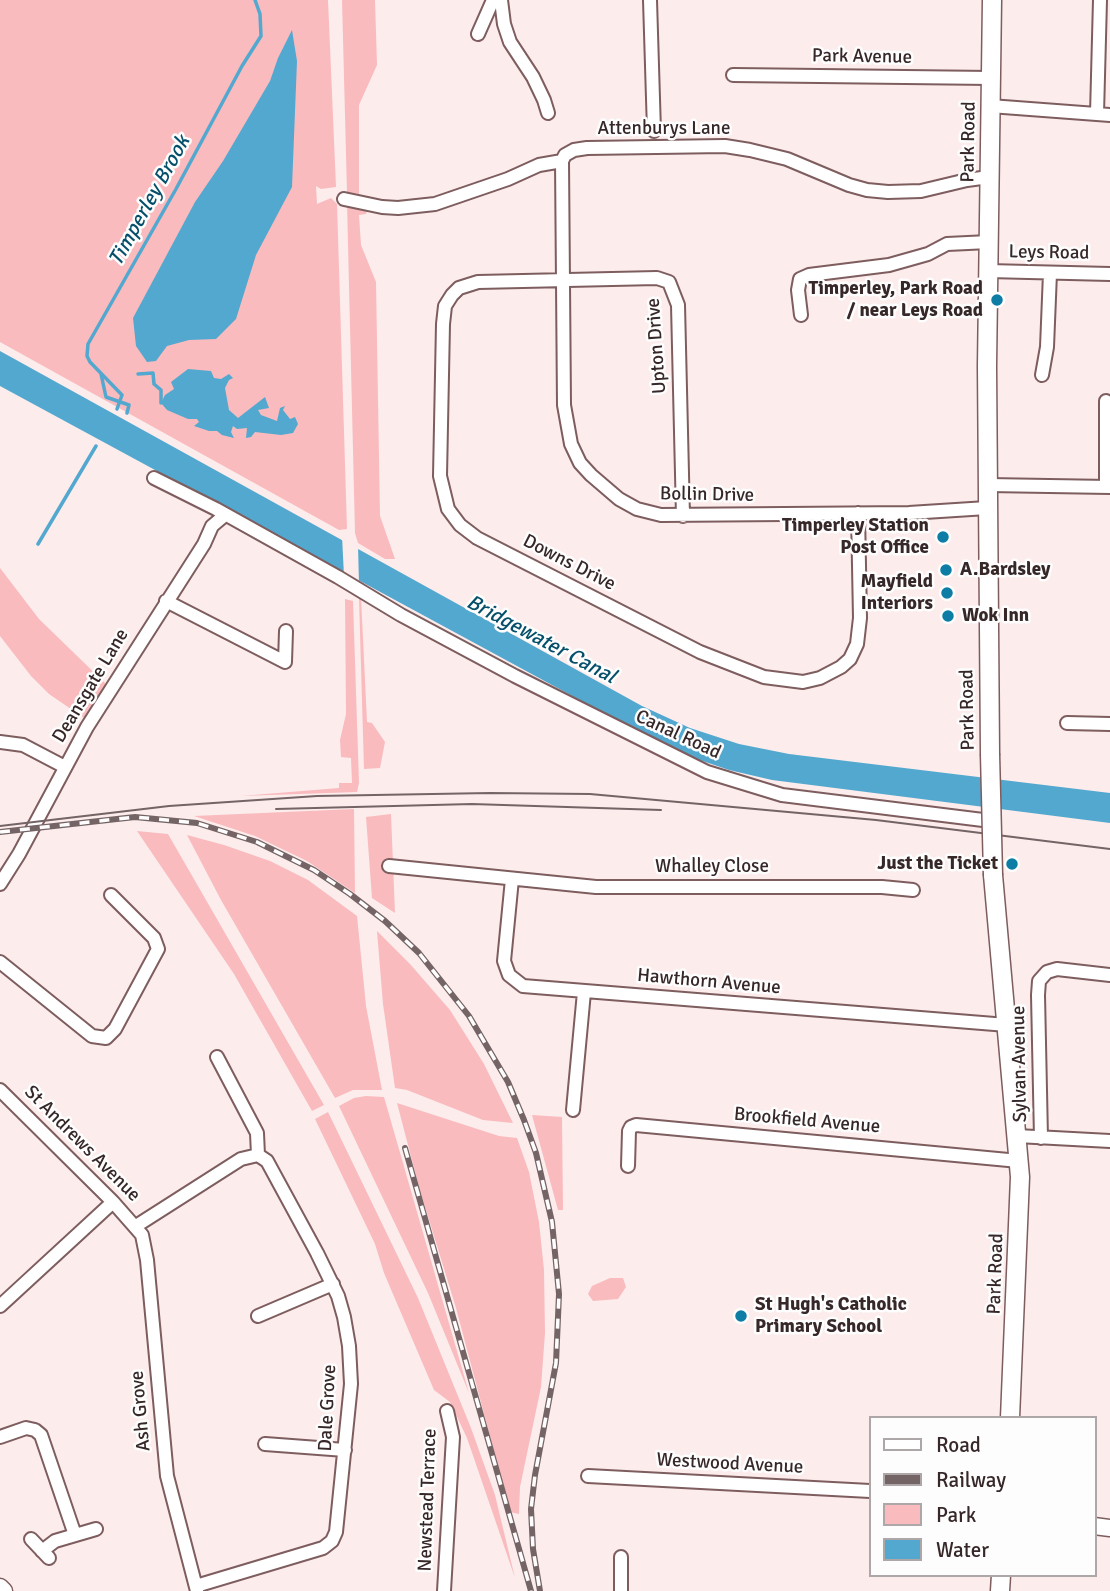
<!DOCTYPE html>
<html>
<head>
<meta charset="utf-8">
<style>
  body { margin:0 }
  #map { position:relative; width:1110px; height:1591px; overflow:hidden; background:#fcecec; font-family:Signika,sans-serif }
  canvas { display:block }
  .legend { position:absolute; left:869px; top:1416px; width:228px; height:161px; box-sizing:border-box; background:#fdfdfd; border:2px solid #ada7a8; margin:0; padding:9px 12px; list-style:none; font-size:21px; color:#362728 }
  .legend li { display:flex; align-items:center; gap:14px; height:35px }
  .legend b { width:35px; border:2px solid #ada7a8 }
</style>
</head>
<body>
<div id="map">
<canvas width="1110" height="1591"></canvas>
<ul class="legend">
<li><b style="height:9px;background:#fff"></b>Road</li>
<li><b style="height:9px;background:#746465"></b>Railway</li>
<li><b style="height:19px;background:#f9bbbe"></b>Park</li>
<li><b style="height:19px;background:#53a8cf"></b>Water</li>
</ul>
</div>
<script>
const c = document.querySelector('canvas').getContext('2d');
c.lineJoin = 'round';
function fillPath(path, color) { c.fillStyle = color; c.fill(path, 'evenodd'); }
const shape = rows => new Path2D(rows.map(r => 'M' + r).join(''));
function stroke(path, color, width, dash) { c.strokeStyle = color; c.lineWidth = width; c.lineCap = dash ? 'butt' : 'round'; c.setLineDash(dash || []); c.stroke(path); }
function write(font, color, halo, rows, align = 'center') {
  c.font = font + ' Signika,sans-serif'; c.lineWidth = 5; c.setLineDash([]); c.textBaseline = 'middle'; c.strokeStyle = halo; c.fillStyle = color; for (const [text, x, y, turn = 0] of rows) {
    c.save(); c.translate(x, y); c.rotate((+turn || 0) * Math.PI / 180); c.textAlign = isNaN(turn) ? turn : align; if (halo) c.strokeText(text, 0, 0); c.fillText(text, 0, 0); c.restore();
  }
}
fillPath(shape([
  [0,0,328,0,336,187,321,189,316,186,317,204,331,198,337,204,347,529,339,530,0,342],
  [342,0,375,0,377,65,359,105,359,194,347,192],
  [347,202,368,207,366,214,359,215,361,245,376,282,380,516,395,559,385,559,358,543,355,533],
  [0,568,39,619,107,685,84,718,49,694,31,676,0,636],
  [361,597,367,722,372,723,385,742,380,768,364,769,359,598],
  [345,599,353,601,359,783,357,792,241,796,339,788,339,783,352,783,351,758,341,757,340,740,346,714],
  [354,809,355,893,307,861,255,836,194,816],
  [391,814,395,913,372,898,366,817],
  [137,831,168,834,324,1105,312,1111,234,974],
  [187,835,224,845,270,861,308,880,357,916,366,1006,382,1090,353,1090,335,1098,221,900],
  [377,931,410,964,450,1010,484,1064,513,1123,483,1120,407,1090,395,1088,383,1004],
  [366,1096,384,1097,469,1393,428,1293,339,1106,354,1098],
  [397,1103,499,1136,517,1138,529,1172,539,1222,544,1270,545,1333,541,1387,520,1487,519,1514,510,1512,456,1308,419,1187],
  [328,1112,418,1298,471,1428,495,1495,515,1578,467,1438,450,1402,434,1390,384,1273,375,1244,315,1119],
  [532,1115,562,1117,563,1210,558,1210],
  [610,1278,623,1278,626,1287,618,1299,593,1301,588,1294,592,1286]
]), '#f9bbbe');
fillPath(shape([
  [292,30,297,61,292,187,256,255,236,319,216,339,189,340,167,346,156,361,147,362,136,346,133,318,195,202,223,161,270,81,278,58],
  [0,351,642,706,690,728,739,744,789,754,1110,793,1110,823,772,780,729,770,688,756,648,737,0,386],
  [188,369,211,371,214,378,221,379,229,374,233,378,229,380,225,388,229,410,238,418,265,397,269,408,258,410,261,415,277,421,280,408,285,406,283,410,290,419,295,417,298,424,293,433,281,435,255,432,251,437,246,438,247,428,237,429,233,426,231,432,234,438,222,435,217,431,209,431,194,426,199,422,197,419,188,419,167,410,161,403,165,395,174,389,171,382]
]), '#53a8cf');
fillPath(shape([
  [342,536,358,545,359,584,344,576]
]), '#fcecec');
stroke(shape([
  [101,374,106,397,129,405,127,413],
  [138,374,153,373,154,384,161,390,161,403],
  [117,409,122,395,90,362,87,356,88,344,176,189,242,66,261,36,260,14,255,0],
  [38,544,96,446]
]), '#53a8cf', 3.5);
const minor = shape([
  [501,0,504,24,510,42,533,77,544,100,548,113],
  [650,0,654,131],
  [478,34,493,0],
  [733,75,991,78],
  [990,106,1110,115],
  [1097,114,1100,0],
  [562,161,564,405,571,444,580,463,591,475,619,499,637,509,661,515,909,513,987,508],
  [344,199,382,207,398,208,435,204,508,179,539,165,562,161,565,155,574,150,587,148,725,146,750,150,787,159,849,185,867,190,888,192,921,191,967,180,989,177],
  [988,271,1110,274],
  [801,315,798,290,800,279,809,275,889,265,928,254,947,244,989,242],
  [1042,375,1047,347,1050,273],
  [1106,401,1106,487],
  [154,478,216,509,338,577,401,615,515,676,707,772,782,795,991,821],
  [988,485,1110,487],
  [683,516,678,305,669,282,657,278,478,282,459,288,452,295,445,306,443,324,440,476,448,509,460,525,477,538,700,652,764,677,803,682,820,678,841,667,850,659,857,644,860,618,858,513],
  [166,601,285,662,286,631],
  [1067,723,1110,724],
  [0,742,23,745,65,767],
  [389,866,596,887,882,887,913,890],
  [512,879,504,961,509,975,523,986,1007,1025],
  [0,884,19,854,87,727,204,544,212,526,225,515],
  [0,962,92,1036,106,1038,115,1029,158,949,154,938,111,895],
  [217,1057,257,1133,258,1155],
  [0,1090,113,1202,142,1235,147,1260,167,1476,197,1591],
  [573,1110,584,992],
  [1017,1136,1110,1141],
  [1041,1138,1038,995,1039,981,1047,972,1057,969,1110,975],
  [628,1166,629,1131,631,1127,636,1125,1019,1161],
  [136,1226,241,1159,258,1155],
  [0,1306,113,1202],
  [258,1316,333,1284],
  [0,1437,26,1428,35,1430,41,1435,75,1535],
  [265,1444,345,1450],
  [588,1476,870,1491],
  [31,1539,49,1558],
  [42,1551,55,1541,96,1529],
  [196,1586,323,1548,332,1541,336,1532,351,1384,349,1346,344,1317,338,1296,317,1253,267,1161,258,1155],
  [444,1591,453,1437,447,1411],
  [621,1591,621,1557]
]);
const tertiary = shape([
  [1094,1526,1110,1528],
  [0,1587,4,1591]
]);
const secondary = shape([
  [990,754,987,366,992,0],
  [993,875,1020,1177,1010,1418],
  [1000,1591,1001,1575]
]);
stroke(minor, '#7e5d5e', 16);
stroke(tertiary, '#7e5d5e', 19);
stroke(secondary, '#7e5d5e', 21);
stroke(minor, '#fff', 12);
stroke(tertiary, '#fff', 16);
stroke(secondary, '#fff', 18);
stroke(shape([
  [276,809,472,804,661,810],
  [0,826,169,806,317,796,490,793,590,794,876,820,1110,849]
]), '#746465', 2);
const rail = shape([
  [0,832,135,817,197,823,257,842,314,870,350,894,385,921,419,953,469,1016,508,1082,524,1120,536,1153,552,1222,559,1294,556,1363,535,1475,531,1509,533,1549,540,1591],
  [405,1148,531,1591]
]);
stroke(rail, '#746465', 6);
stroke(rail, '#fdfdfd', 3.5, [10]);
const secondaryBridge = shape([
  [990,754,993,875]
]);
stroke(secondaryBridge, '#7e5d5e', 21, []);
stroke(secondaryBridge, '#fff', 18);
for (const [x, y, r, color] of [
  [997,300,7,"#0e7da6"],
  [943,537,7,"#0e7da6"],
  [946,570,7,"#0e7da6"],
  [947,593,7,"#0e7da6"],
  [948,616,7,"#0e7da6"],
  [1012,864,7,"#0e7da6"],
  [741,1316,7,"#0e7da6"]
]) { const dot = new Path2D(); dot.arc(x, y, r, 0, 2 * Math.PI); c.fillStyle = color; c.fill(dot); stroke(dot, '#fdfdfd', 2.5); }
write('19px', '#362728', '#fdfdfd', [
  ["Park Avenue",862,57,1],
  ["Attenburys Lane",664,129],
  ["Park Road",969,142,-89],
  ["Leys Road",1049,253,1],
  ["Upton Drive",657,346,-94],
  ["Bollin Drive",707,495,1],
  ["Downs Drive",569,563,27],
  ["Deansgate Lane",91,686,-59],
  ["Park Road",968,710,-91],
  ["Canal Road",678,735,25],
  ["Whalley Close",712,867],
  ["Hawthorn Avenue",709,982,5],
  ["Sylvan Avenue",1020,1064,-91],
  ["Brookfield Avenue",807,1121,5],
  ["St Andrews Avenue",82,1144,45],
  ["Park Road",996,1274,-88],
  ["Dale Grove",328,1408,-87],
  ["Ash Grove",141,1411,-95],
  ["Westwood Avenue",730,1464,3],
  ["Newstead Terrace",428,1500,-88]
]);
write('bold 19px', '#362728', '#fdfdfd', [
  ["Timperley, Park Road",983,289],
  ["/ near Leys Road",983,311],
  ["Timperley Station",929,526],
  ["Post Office",929,548],
  ["A.Bardsley",960,570,"left"],
  ["Mayfield",933,582],
  ["Interiors",933,604],
  ["Wok Inn",962,616,"left"],
  ["Just the Ticket",998,864],
  ["St Hugh's Catholic",755,1305,"left"],
  ["Primary School",755,1327,"left"]
], 'right');
write('italic 21px', '#064f6a', '#fdfdfd', [
  ["Timperley Brook",150,201,-61],
  ["Bridgewater Canal",541,640,28]
]);
</script>
</body>
</html>
